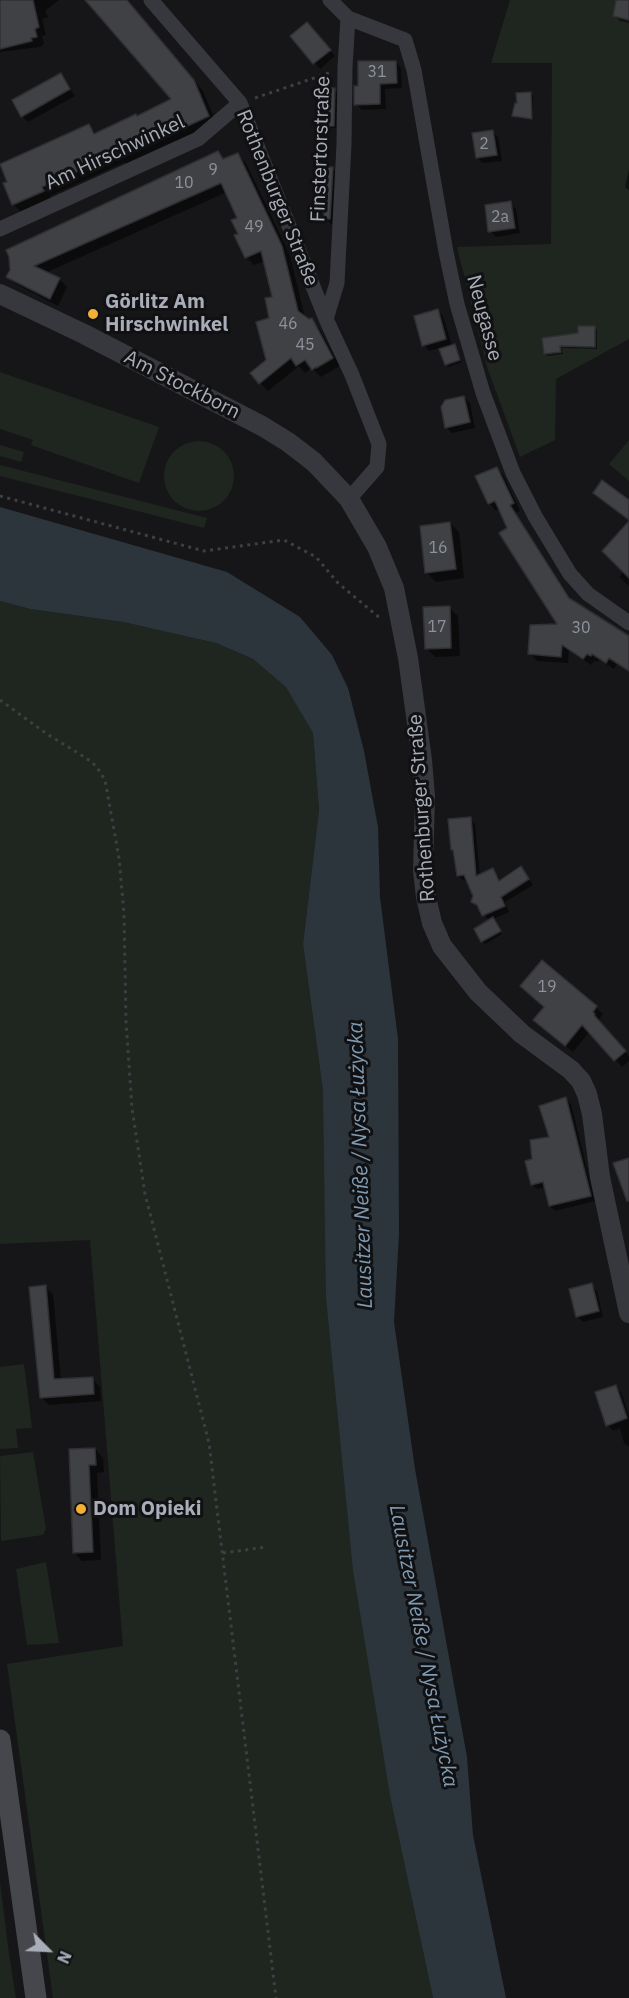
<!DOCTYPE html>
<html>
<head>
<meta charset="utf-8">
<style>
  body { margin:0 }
  #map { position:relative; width:629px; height:1998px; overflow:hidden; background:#161618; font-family:"IBM Plex Sans",sans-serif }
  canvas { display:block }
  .north { position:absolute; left:18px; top:1920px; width:60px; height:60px; -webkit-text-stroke:4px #111113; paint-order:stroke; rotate:114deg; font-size:16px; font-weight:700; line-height:24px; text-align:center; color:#a8adb8 }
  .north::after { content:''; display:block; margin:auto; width:21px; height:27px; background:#a8adb8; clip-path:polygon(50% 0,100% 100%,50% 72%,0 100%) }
</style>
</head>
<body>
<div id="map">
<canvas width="629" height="1998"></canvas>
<div class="north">N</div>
</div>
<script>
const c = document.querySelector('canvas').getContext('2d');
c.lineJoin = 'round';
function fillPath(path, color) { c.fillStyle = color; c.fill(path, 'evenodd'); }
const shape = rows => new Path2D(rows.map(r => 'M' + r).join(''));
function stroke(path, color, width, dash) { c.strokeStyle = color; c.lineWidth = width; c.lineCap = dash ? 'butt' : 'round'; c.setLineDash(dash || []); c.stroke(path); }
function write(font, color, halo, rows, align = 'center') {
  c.font = font + ' "IBM Plex Sans",sans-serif'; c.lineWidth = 6; c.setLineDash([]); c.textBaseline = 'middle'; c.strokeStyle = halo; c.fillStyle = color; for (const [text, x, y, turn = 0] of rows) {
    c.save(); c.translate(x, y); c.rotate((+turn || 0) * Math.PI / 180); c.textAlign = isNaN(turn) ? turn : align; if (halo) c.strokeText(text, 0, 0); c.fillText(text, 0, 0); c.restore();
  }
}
fillPath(shape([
  [510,0,629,0,629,339,556,379,555,440,520,457,487,367,457,247,551,244,552,63,491,63],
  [0,372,159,427,139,483,31,445,33,440,0,429],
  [629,440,629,481,609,464],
  '164 476a35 35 0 1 1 70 0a35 35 0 1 1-70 0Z',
  [0,445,24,452,21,462,0,456],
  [0,465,207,518,204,528,0,476],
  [0,601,30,609,123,622,216,643,253,659,287,687,313,733,319,810,303,944,323,1091,391,1801,433,1998,53,1998,7,1664,123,1646,90,1240,0,1244],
  [24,1364,32,1428,16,1429,18,1448,0,1449,0,1367],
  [33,1452,46,1529,43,1535,1,1541,0,1456],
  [46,1562,59,1643,27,1645,16,1569],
  [0,1882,9,1954,16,1998,0,1998]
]), '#1e261f');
fillPath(shape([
  [0,507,227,572,300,617,332,655,348,688,364,751,378,827,380,897,398,1039,399,1234,394,1322,415,1469,467,1757,473,1835,506,1998,433,1998,391,1801,353,1570,326,1297,323,1091,303,944,319,810,313,733,286,687,253,659,216,643,123,622,30,609,0,601]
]), '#2c353c');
fillPath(shape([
  [0,0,59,0,45,11,48,17,42,19,46,35,42,36,44,44,40,47,0,52],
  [88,0,128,0,203,91,217,124,129,166,125,162,50,196,51,200,22,213,13,204,4,184,9,182,1,165,89,126,97,134,136,115,138,117,173,99,132,54],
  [50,187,51,189,15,205,15,202],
  [618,0,629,0,629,23,620,21,614,15],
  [312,29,335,56,320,69,292,36],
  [396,62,401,68,402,88,385,89,386,109,362,110,356,104],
  [60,75,75,96,28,122,22,116,14,101],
  [334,89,337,92,336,128,323,129,321,126],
  [530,93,533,96,533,120,517,118,514,115],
  [492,131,498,137,502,161,483,163,477,158],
  [217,153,225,160,238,155,246,163,290,255,305,318,311,320,319,328,340,366,321,377,312,368,305,373,299,366,268,391,260,383,267,360,273,298,265,261,254,265,246,257,240,234,239,218,227,192,45,273,59,279,67,287,58,306,16,284,8,276],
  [332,168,338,174,336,224,331,224,325,218,326,206,319,199],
  [629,169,629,190,625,187],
  [510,203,516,209,520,233,496,237,490,231],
  [437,310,443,316,452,346,454,346,457,348,462,362,449,367,440,348,429,351,424,345],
  [595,328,597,330,597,349,562,348,563,354,548,356,545,354],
  [464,397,470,403,475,428,452,433,446,427],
  [497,468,504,476,520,511,516,513,573,602,629,638,629,672,617,664,614,669,599,660,598,662,595,660,591,665,569,650,568,663,537,661,530,653,560,626,509,529,500,509,496,511,489,503],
  [629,521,629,586,619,577,624,571,604,550],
  [450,523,459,532,464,578,436,582,427,573],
  [449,607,458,616,460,656,435,657,426,648],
  [470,819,475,824,480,876,493,870,501,881,521,868,533,885,505,902,509,912,493,919,502,934,485,944,482,941,489,921,480,908,472,902,475,896,468,880,464,881,458,876],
  [596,1007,603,1014,599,1020,601,1022,600,1024,629,1056,629,1061,622,1067,590,1031,573,1052,542,1027],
  [566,1099,571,1104,595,1201,555,1211,550,1206,546,1187,537,1189,532,1184,534,1160,551,1138],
  [591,1285,597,1291,603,1317,583,1322,577,1316],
  [45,1287,53,1294,61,1380,92,1379,100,1387,101,1401,49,1405,41,1397],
  [615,1387,621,1392,629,1415,629,1447,624,1443,620,1428,613,1431,608,1425],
  [95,1449,103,1458,104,1472,97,1473,101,1560,82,1561,74,1552,70,1450]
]), '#0007');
const building = shape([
  [0,0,33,0,39,27,35,29,37,37,31,38,32,41,0,49,0,0],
  [85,0,127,0,194,80,209,116,119,158,117,154,42,187,44,191,12,205,3,183,7,182,0,164,89,124,94,134,136,114,137,116,171,99,85,0],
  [616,0,629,0,629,20,613,16,616,0],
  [307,22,331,50,313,64,290,36,307,22],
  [358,61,396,61,397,83,380,84,380,104,354,105,354,86,358,86,358,61],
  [61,73,70,89,21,117,12,100,61,73],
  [318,88,335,88,334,126,319,127,318,88],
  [531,92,532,119,512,116,515,103,517,103,516,93,531,92],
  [493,130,497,155,476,158,472,133,493,130],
  [218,151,223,159,238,153,282,246,298,311,309,319,312,318,333,358,316,368,316,367,312,370,305,360,296,366,291,358,259,384,250,373,266,360,256,322,269,318,265,298,272,297,261,251,245,258,234,235,238,234,231,220,237,218,221,183,34,266,60,278,50,299,6,277,10,270,9,257,6,250,218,151],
  [317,167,333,167,330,219,324,219,324,200,318,200,317,167],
  [511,201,515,228,488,232,485,205,511,201],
  [438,309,446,339,422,346,414,316,438,309],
  [578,326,595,326,595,347,560,346,561,352,544,354,542,338,578,333,578,326],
  [455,344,460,360,445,365,439,349,455,344],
  [464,396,470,422,445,428,441,407,445,400,464,396],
  [497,467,514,503,510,505,569,598,629,636,629,671,609,658,606,663,592,654,591,656,587,654,583,659,562,645,561,657,528,654,530,625,557,624,499,533,507,528,495,501,488,504,475,476,497,467],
  [602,480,629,500,629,520,593,493,602,480],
  [629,521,629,578,602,551,629,521],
  [450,522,456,569,425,573,420,526,450,522],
  [450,606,451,648,425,649,423,607,450,606],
  [471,817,476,876,493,868,499,881,521,866,529,879,501,897,505,906,482,916,477,905,471,902,473,896,464,875,457,876,453,850,451,850,448,819,471,817],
  [493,917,501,931,481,942,474,929,493,917],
  [542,960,597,1006,593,1012,595,1014,594,1015,626,1051,614,1061,582,1025,565,1046,533,1020,544,1007,520,986,542,960],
  [566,1097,591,1196,549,1206,543,1182,531,1185,525,1161,532,1159,530,1140,549,1137,539,1106,566,1097],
  [629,1158,629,1201,627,1201,613,1163,629,1158],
  [592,1283,599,1311,576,1317,569,1289,592,1283],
  [46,1285,54,1379,93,1377,94,1394,40,1398,29,1287,46,1285],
  [616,1385,627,1418,606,1426,595,1392,616,1385],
  [95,1448,96,1465,89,1465,93,1552,73,1553,69,1449,95,1448]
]);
fillPath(building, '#404145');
stroke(building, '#303034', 1.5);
stroke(shape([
  [255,98,329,73],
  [0,496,204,551,284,540,316,557,338,583,381,619],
  [0,700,47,734,86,758,96,766,105,780,119,858,124,913,126,1022,132,1108,145,1194,209,1443,276,1998],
  [223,1553,266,1547]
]), '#3d3f44', 3, [3, 4.5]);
stroke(shape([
  [151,0,240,103,326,319,352,375,379,444,377,467,349,499],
  [330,0,348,18,405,40,414,70,446,252,457,304,483,393,513,473,535,516,570,574,588,594,629,623],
  [0,229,198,139,240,103],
  [326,319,337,283,344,144,345,67,348,18]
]), '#37383d', 15);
stroke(shape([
  [0,294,84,334,262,426,288,442,314,462,349,499,377,547,394,588,408,658,422,760,425,796,423,871,426,897,432,923,442,946,478,992,522,1034,571,1070,581,1081,587,1094,592,1114,600,1177,629,1313]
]), '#37383d', 20);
stroke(shape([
  [0,1740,36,1998]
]), '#45474d', 21);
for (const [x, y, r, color] of [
  [93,314,6,"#f2b134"],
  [81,1509,6,"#f2b134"]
]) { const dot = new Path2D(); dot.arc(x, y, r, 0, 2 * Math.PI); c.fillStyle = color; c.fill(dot); stroke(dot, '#111113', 2); }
write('16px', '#8e929b', null, [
  ["31",377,72],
  ["2",484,144],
  ["9",213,170],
  ["10",184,183],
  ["2a",500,217],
  ["49",254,227],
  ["46",288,324],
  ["45",305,345],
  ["16",438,548],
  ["17",437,627],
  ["30",581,628],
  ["19",547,987]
]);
write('20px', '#a8adb8', '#111113', [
  ["Finstertorstraße",321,149,-88],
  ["Am Hirschwinkel",115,153,-25],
  ["Rothenburger Straße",277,198,68],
  ["Neugasse",484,318,75],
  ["Am Stockborn",182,385,27],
  ["Rothenburger Straße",422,808,-94]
]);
write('bold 20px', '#a8adb8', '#111113', [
  ["Görlitz Am",105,302],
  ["Hirschwinkel",105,325],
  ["Dom Opieki",93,1509]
], 'left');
write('italic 21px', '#7f9bb3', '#111113', [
  ["Lausitzer Neiße / Nysa Łużycka",361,1165,-92],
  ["Lausitzer Neiße / Nysa Łużycka",423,1646,79]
]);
</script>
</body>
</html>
